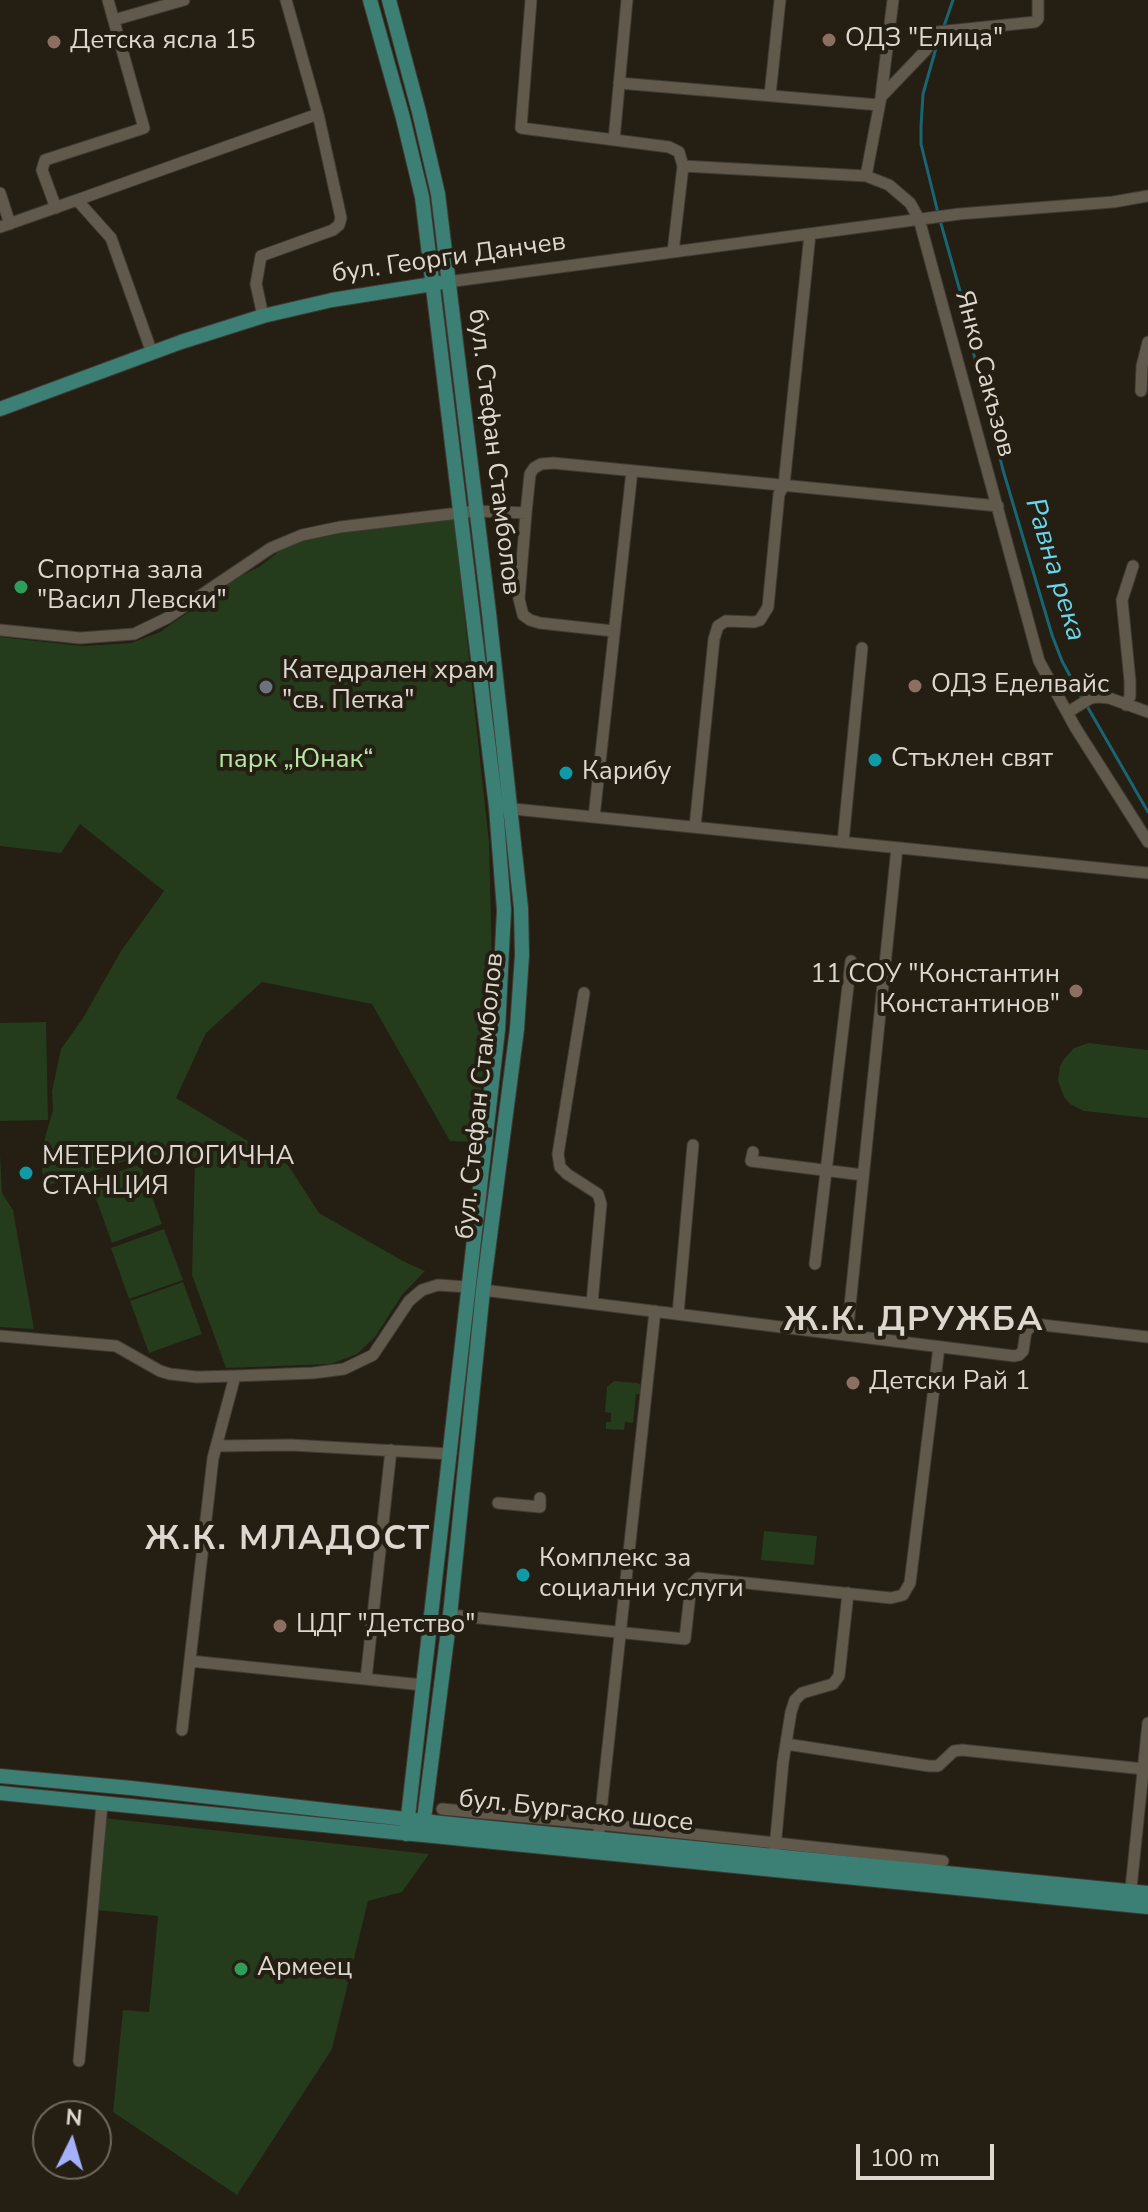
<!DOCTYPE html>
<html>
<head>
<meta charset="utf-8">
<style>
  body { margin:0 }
  #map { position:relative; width:1148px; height:2212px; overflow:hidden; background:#251e12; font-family:"Nunito Sans",sans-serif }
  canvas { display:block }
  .north { position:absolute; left:32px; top:2100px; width:80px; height:80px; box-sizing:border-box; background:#251e12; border:2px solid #6e685e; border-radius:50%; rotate:5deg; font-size:22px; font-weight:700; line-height:32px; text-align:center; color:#dcd8d0 }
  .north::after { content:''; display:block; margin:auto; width:28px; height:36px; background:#a5b1fc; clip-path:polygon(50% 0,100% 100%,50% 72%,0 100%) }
  .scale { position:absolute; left:856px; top:2144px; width:138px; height:36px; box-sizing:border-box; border:4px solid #dcd8d0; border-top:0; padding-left:10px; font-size:24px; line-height:28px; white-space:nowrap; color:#dcd8d0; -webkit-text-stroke:6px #251e12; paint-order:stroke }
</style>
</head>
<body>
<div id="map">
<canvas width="1148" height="2212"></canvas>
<div class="north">N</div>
<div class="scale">100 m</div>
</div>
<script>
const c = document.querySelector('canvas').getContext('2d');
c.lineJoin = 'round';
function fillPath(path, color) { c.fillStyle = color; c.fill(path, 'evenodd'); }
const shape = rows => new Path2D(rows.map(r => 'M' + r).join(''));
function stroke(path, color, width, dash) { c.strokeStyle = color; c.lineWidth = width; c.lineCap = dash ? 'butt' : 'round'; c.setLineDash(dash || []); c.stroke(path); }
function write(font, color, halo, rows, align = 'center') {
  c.font = font + ' "Nunito Sans",sans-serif'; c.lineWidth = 8; c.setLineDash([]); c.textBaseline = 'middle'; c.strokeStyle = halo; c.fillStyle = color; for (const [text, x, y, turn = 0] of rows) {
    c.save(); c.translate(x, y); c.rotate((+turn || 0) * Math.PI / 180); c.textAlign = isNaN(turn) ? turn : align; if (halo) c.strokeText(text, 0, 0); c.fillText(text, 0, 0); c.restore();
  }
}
fillPath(shape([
  [454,518,489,843,492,963,488,1024,476,1142,450,1141,372,1004,262,982,206,1033,176,1098,288,1165,319,1213,403,1261,425,1271,402,1295,375,1337,357,1354,331,1364,226,1368,192,1275,195,1160,147,1154,46,1186,42,1171,45,1138,53,1110,52,1091,61,1049,83,1018,121,951,164,891,80,824,61,853,0,846,0,637,82,646,131,643,160,632,239,577,259,567,282,549,305,540,334,533],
  [46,1022,48,1120,0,1121,0,1023],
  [1089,1043,1148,1050,1148,1118,1084,1111,1070,1104,1064,1097,1058,1081,1060,1066,1064,1059,1074,1048],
  [0,1154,2,1193,13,1210,34,1329,0,1327],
  [140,1164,162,1224,112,1243,90,1182],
  [164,1229,183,1280,129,1299,111,1248],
  [183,1282,202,1334,149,1353,130,1301],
  [614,1381,637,1383,640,1384,641,1389,641,1394,636,1394,633,1423,625,1422,624,1430,606,1429,606,1422,611,1422,611,1413,605,1412,607,1387],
  [764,1531,817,1536,814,1565,761,1560],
  [104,1818,429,1854,402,1892,368,1901,332,2049,237,2195,113,2112,123,2010,149,2012,158,1916,96,1910]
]), '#243b1c');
stroke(shape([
  [944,26,953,0],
  [938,41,923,94,921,126,921,144,938,213],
  [940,220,960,291],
  [966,323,1003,470,1052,635,1062,661,1083,700],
  [1087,706,1148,812]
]), '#186574', 3);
const minor = shape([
  [531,0,521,128,669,147,679,152,683,166,673,252],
  [114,20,184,0],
  [619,83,879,105],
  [770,95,780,0],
  [881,97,926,50,937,32,1035,22,1038,19,1038,0],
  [614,140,627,0],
  [683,166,866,176,889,185,910,203,919,219,1039,661,1075,727,1148,842],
  [866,176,881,97,893,0],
  [0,193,10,224],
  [77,200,318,114,286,0],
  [56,208,42,170,45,160,144,128,108,0],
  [0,227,77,200,111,238,152,353],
  [447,282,959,214,1113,202,1148,196],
  [263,316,256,284,261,256,333,230,339,225,341,218,318,114],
  [1141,391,1142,366,1148,342],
  [526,513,519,599,523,615,530,620,540,623,613,631],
  [0,630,80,638,134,634,167,618,271,548,302,535,340,527,476,511,526,513,530,474,534,468,541,464,553,463,998,506],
  [1126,705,1130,696,1130,681,1122,600,1133,566],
  [1068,712,1091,698,1099,697,1109,698,1148,712],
  [504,808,1148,873],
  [594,817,632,471],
  [695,827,714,639,718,626,726,621,754,622,760,620,768,607,779,494,784,485,810,234],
  [843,842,862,648],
  [584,993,558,1154,560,1167,567,1174,598,1194,601,1204,592,1303],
  [753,1152,751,1161,863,1175],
  [815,1264,851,961],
  [483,1290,1014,1356,1019,1355,1023,1351,1026,1331,1034,1324,1148,1337],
  [678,1314,693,1145],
  [847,1335,897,848],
  [0,1336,116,1346,160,1371,170,1374,197,1377,235,1376,313,1373,344,1369,373,1355,409,1301,422,1290,438,1285,467,1287],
  [217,1446,291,1445,451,1454],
  [498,1503,540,1507,540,1498],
  [450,1615,685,1639,691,1585,698,1578,891,1598,903,1595,910,1583,939,1347],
  [190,1661,423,1685],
  [366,1679,391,1450],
  [182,1730,213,1458,235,1376],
  [786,1744,929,1766,938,1766,954,1751,962,1750,1144,1769],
  [442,1809,590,1823,943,1861],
  [598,1839,655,1311],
  [775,1848,783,1762,791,1712,795,1700,802,1693,833,1684,839,1676,848,1593],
  [1130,1898,1148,1723],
  [79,2061,102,1804]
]);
const major = shape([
  [370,0,403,118,422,197,496,807,504,910,498,1030,406,1834],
  [389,0,419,112,438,194,489,613,521,908,522,955,517,1029,483,1290,450,1615,422,1835],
  [0,409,181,342,263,316,332,300,439,283],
  [0,1776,131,1788,441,1823,1148,1893],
  [0,1793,1148,1907]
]);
stroke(minor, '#3f3a33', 13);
stroke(major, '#3f3a33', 16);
stroke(minor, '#61594b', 11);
stroke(major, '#3c7f75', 14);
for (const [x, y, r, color] of [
  [829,40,8,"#8d6e63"],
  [54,42,8,"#8d6e63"],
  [21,587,8,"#2e9e5b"],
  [915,686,8,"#8d6e63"],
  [266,687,8,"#6b7280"],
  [875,760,8,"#0f9aa8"],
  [566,773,8,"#0f9aa8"],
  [1076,991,8,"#8d6e63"],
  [26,1173,8,"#0f9aa8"],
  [853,1383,8,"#8d6e63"],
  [523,1575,8,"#0f9aa8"],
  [280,1626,8,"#8d6e63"],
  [241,1969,8,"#2e9e5b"]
]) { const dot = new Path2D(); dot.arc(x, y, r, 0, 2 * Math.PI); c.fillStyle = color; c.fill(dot); stroke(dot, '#251e12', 3); }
write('26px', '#dcd8d0', '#251e12', [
  ["ОДЗ \"Елица\"",845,40],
  ["Детска ясла 15",70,42],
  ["Спортна зала",37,572],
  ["\"Васил Левски\"",37,602],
  ["Катедрален храм",282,672],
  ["\"св. Петка\"",282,702],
  ["ОДЗ Еделвайс",931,686],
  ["Стъклен свят",891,760],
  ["Карибу",582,773],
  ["11 СОУ \"Константин",1060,976,"right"],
  ["Константинов\"",1060,1006,"right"],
  ["МЕТЕРИОЛОГИЧНА",42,1158],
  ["СТАНЦИЯ",42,1188],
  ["Детски Рай 1",869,1383],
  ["Комплекс за",539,1560],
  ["социални услуги",539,1590],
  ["ЦДГ \"Детство\"",296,1626],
  ["Армеец",257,1969]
], 'left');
write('26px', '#dcd8d0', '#251e12', [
  ["бул. Георги Данчев",449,259,-8],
  ["Янко Сакъзов",984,374,75],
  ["бул. Стефан Стамболов",493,452,83],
  ["бул. Стефан Стамболов",481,1096,-84],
  ["бул. Бургаско шосе",576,1812,6]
]);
write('26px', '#b5e8a4', '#251e12', [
  ["парк „Юнак“",296,761]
]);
write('italic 28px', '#68d5ed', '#251e12', [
  ["Равна река",1054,570,73]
]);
c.letterSpacing = '2px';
write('bold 34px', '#dcd8d0', '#251e12', [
  ["Ж.К. ДРУЖБА",914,1322],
  ["Ж.К. МЛАДОСТ",288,1541]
]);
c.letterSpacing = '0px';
</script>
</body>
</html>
